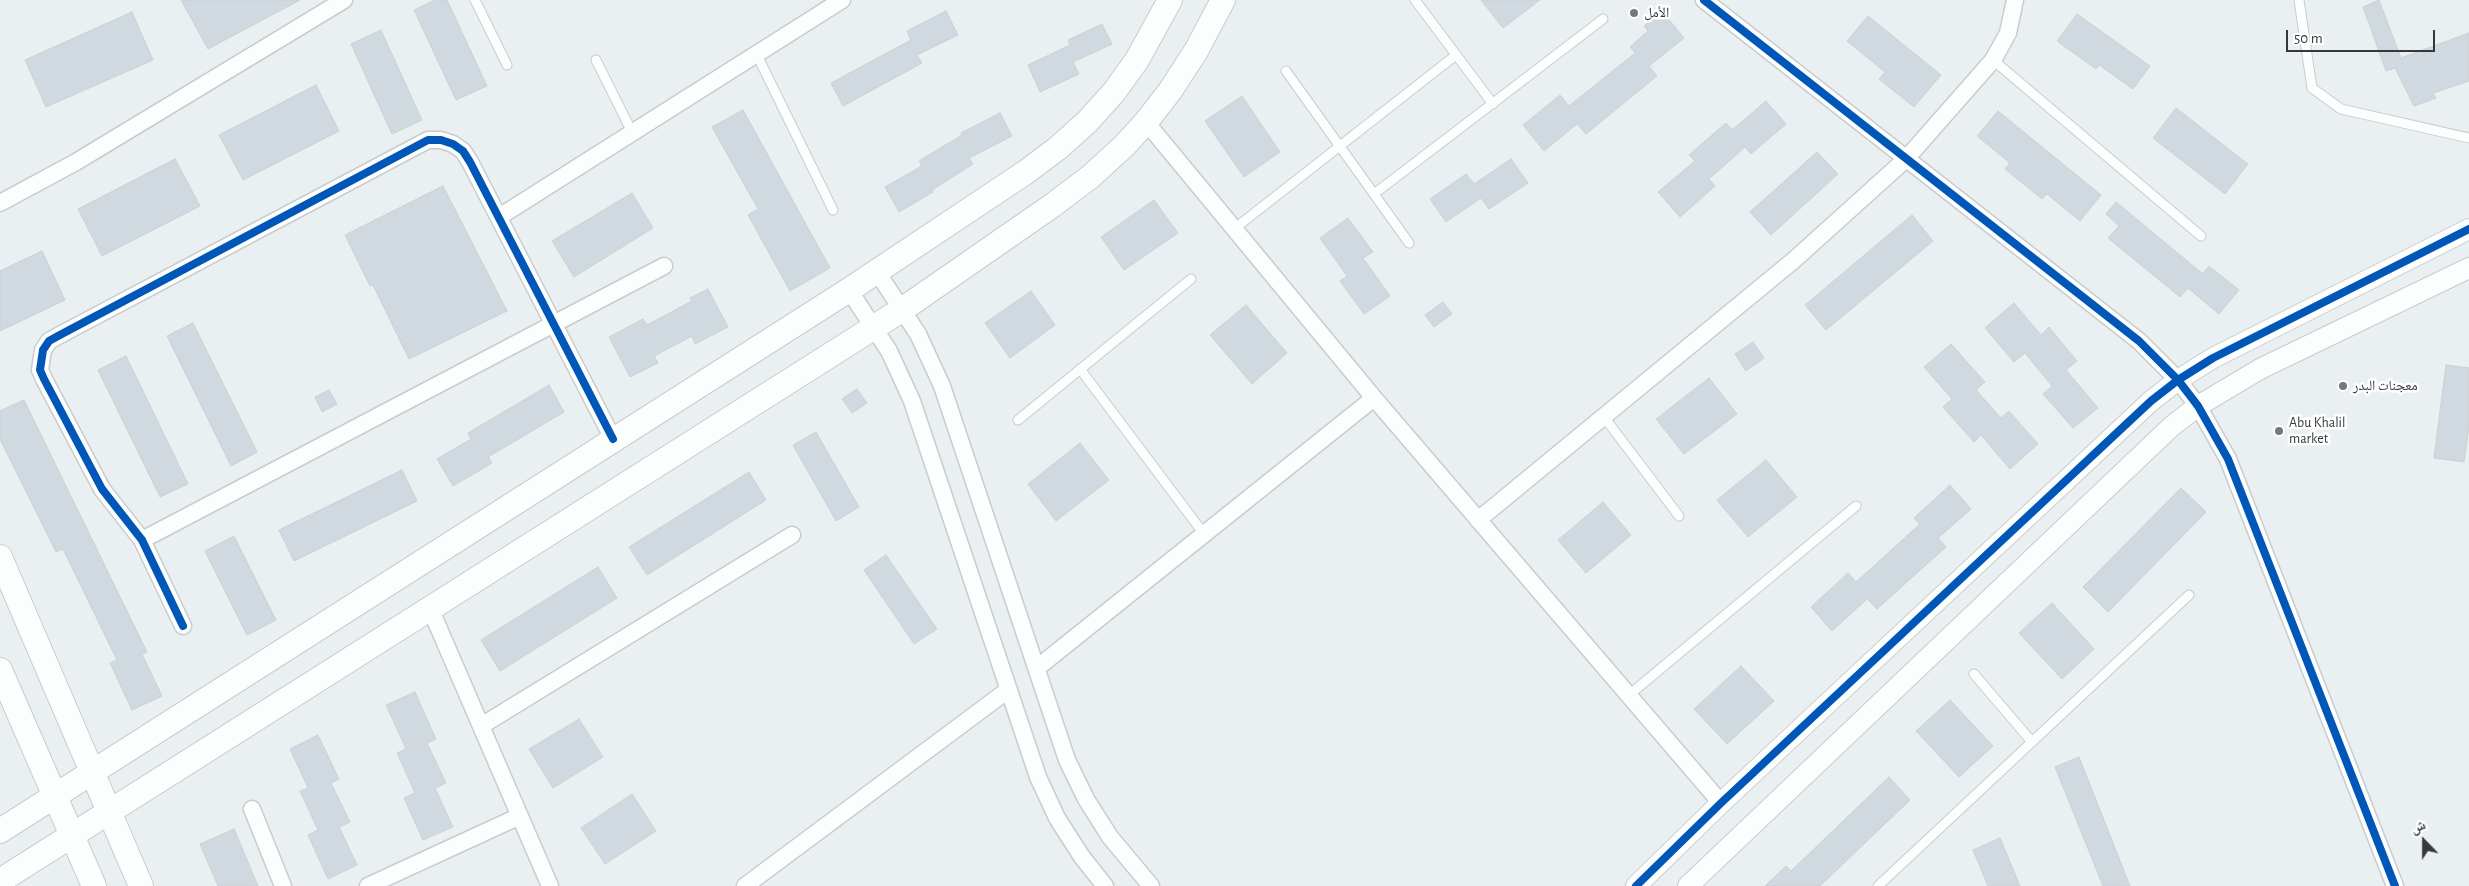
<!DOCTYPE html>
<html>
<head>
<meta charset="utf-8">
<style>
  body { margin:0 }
  #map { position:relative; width:2469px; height:886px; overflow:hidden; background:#eaeff2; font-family:"Alegreya Sans","Noto Naskh Arabic",sans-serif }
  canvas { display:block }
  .north { position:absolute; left:2399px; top:816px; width:50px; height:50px; -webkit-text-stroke:4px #fff; paint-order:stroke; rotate:338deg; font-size:14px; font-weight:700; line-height:20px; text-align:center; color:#36393b }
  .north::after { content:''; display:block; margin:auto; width:18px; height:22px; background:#36393b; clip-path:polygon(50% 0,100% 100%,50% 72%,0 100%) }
  .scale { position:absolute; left:2286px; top:30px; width:149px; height:22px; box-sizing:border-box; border:2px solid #36393b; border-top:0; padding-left:6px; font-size:15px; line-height:18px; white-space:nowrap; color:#36393b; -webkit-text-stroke:4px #fff; paint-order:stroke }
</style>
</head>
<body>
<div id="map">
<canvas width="2469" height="886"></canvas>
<div class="north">ش</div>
<div class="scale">50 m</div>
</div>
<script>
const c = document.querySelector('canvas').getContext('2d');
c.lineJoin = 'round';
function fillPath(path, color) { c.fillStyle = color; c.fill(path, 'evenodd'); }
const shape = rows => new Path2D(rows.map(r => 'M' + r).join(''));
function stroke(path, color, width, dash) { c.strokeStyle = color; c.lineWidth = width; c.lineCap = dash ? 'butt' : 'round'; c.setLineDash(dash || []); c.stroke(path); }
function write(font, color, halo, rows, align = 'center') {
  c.font = font + ' "Alegreya Sans","Noto Naskh Arabic",sans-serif'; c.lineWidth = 5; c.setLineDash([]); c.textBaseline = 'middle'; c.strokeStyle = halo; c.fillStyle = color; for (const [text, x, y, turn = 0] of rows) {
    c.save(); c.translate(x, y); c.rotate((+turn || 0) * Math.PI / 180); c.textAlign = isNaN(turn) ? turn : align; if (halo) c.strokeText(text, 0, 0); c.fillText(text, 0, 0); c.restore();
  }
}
const building = shape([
  [181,0,300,0,208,49,181,0],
  [435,0,447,0,487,86,456,100,414,10,435,0],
  [1481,0,1540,0,1503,28,1481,0],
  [2379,0,2401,58,2469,33,2469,81,2433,93,2436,98,2414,106,2395,68,2386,71,2363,7,2379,0],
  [946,11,958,35,917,55,922,63,843,106,831,83,911,40,907,31,946,11],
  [1662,11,1684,38,1649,66,1657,76,1586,134,1577,124,1544,151,1523,125,1560,95,1569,106,1635,53,1630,47,1648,31,1644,26,1662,11],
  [132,12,153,60,46,107,25,60,132,12],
  [2077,14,2150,66,2133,89,2099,65,2096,69,2057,41,2077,14],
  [1868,16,1941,75,1914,107,1879,79,1885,72,1847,41,1868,16],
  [1102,24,1112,44,1073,62,1079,74,1040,92,1028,65,1070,45,1068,40,1102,24],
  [381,30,422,120,392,134,351,44,381,30],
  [316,85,339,131,243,180,219,135,316,85],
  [1242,96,1280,152,1244,177,1205,121,1242,96],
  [1766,101,1786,124,1751,154,1745,147,1709,179,1715,186,1680,217,1658,192,1695,161,1689,155,1726,123,1732,130,1766,101],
  [2176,108,2248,164,2225,194,2153,138,2176,108],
  [743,110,830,268,790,291,748,215,758,209,712,127,743,110],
  [1998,111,2101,195,2080,221,2047,194,2042,199,2005,169,2010,163,1977,136,1998,111],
  [1000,113,1012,136,969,158,973,164,932,190,933,192,899,212,885,187,922,166,919,161,962,135,961,133,1000,113],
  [1817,152,1838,174,1771,235,1750,212,1817,152],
  [175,159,200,206,102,256,78,209,175,159],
  [1511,159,1528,183,1489,209,1481,198,1446,222,1430,199,1466,174,1474,184,1511,159],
  [443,186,507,311,409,359,373,285,370,286,345,235,443,186],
  [632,193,653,228,574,277,552,241,632,193],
  [1154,200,1178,233,1124,270,1101,237,1154,200],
  [2116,202,2203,274,2209,266,2239,290,2219,314,2188,288,2180,297,2108,238,2119,226,2106,214,2116,202],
  [1912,215,1933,241,1826,330,1805,305,1912,215],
  [1348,218,1373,252,1363,258,1390,296,1364,314,1340,281,1347,276,1320,238,1348,218],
  [42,251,65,300,0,331,0,271,42,251],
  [708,289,728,327,695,344,692,336,654,356,658,363,630,377,609,337,643,319,647,325,692,301,690,298,708,289],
  [1031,291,1055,325,1010,358,985,323,1031,291],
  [1443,302,1452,314,1434,327,1425,315,1443,302],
  [2014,303,2041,335,2049,327,2077,361,2066,370,2098,408,2073,428,2043,394,2052,386,2025,353,2014,362,1985,328,2014,303],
  [1246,305,1287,353,1252,384,1210,335,1246,305],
  [193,323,257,452,231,466,167,336,193,323],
  [1753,342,1764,358,1746,371,1735,354,1753,342],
  [1951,344,1985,382,1976,390,2001,418,2009,411,2038,444,2010,469,1981,435,1974,442,1943,407,1952,399,1924,367,1951,344],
  [126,356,188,484,160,497,98,370,126,356],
  [2446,365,2469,368,2469,427,2464,462,2434,458,2446,365],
  [1709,378,1737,414,1684,454,1656,419,1709,378],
  [549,385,564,412,488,457,492,463,453,486,437,459,471,439,468,433,549,385],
  [857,389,867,403,852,413,842,399,857,389],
  [329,390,337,404,322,412,315,397,329,390],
  [24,400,147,652,142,654,162,696,132,710,110,663,117,660,63,549,56,552,0,439,0,411,24,400],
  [816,432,859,507,836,521,793,445,816,432],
  [1080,443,1109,480,1056,521,1028,484,1080,443],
  [1766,460,1797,497,1748,537,1717,500,1766,460],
  [402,470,417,501,294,561,279,530,402,470],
  [749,472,766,500,647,575,629,547,749,472],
  [1950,485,1971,509,1938,538,1946,547,1877,609,1867,599,1832,631,1811,607,1848,573,1856,582,1920,524,1914,518,1950,485],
  [2181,488,2206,512,2108,612,2083,587,2181,488],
  [1603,502,1631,535,1586,573,1558,540,1603,502],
  [234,536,276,620,247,635,205,551,234,536],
  [886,555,937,629,914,644,864,570,886,555],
  [598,567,617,598,500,671,481,640,598,567],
  [2052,603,2094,649,2062,679,2019,633,2052,603],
  [1741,666,1774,701,1727,744,1694,709,1741,666],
  [415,692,436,739,427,743,446,783,435,788,453,827,423,840,404,798,415,793,397,753,406,749,386,705,415,692],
  [1950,700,1993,746,1959,777,1916,731,1950,700],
  [579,719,603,757,553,788,529,749,579,719],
  [318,735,339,779,331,783,350,822,339,827,357,865,328,879,308,835,318,830,300,791,308,788,290,749,318,735],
  [2079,757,2130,886,2103,886,2055,767,2079,757],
  [1889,777,1910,800,1820,886,1765,886,1786,866,1791,871,1889,777],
  [632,794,656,831,605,864,581,828,632,794],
  [234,829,258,886,218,886,200,844,234,829],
  [2000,838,2020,886,1988,886,1973,850,2000,838]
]);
fillPath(building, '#d0d9df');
stroke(building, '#ccd0d2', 1);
const service = shape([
  [475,0,507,65],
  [1415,0,1493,104],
  [2299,0,2312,88,2341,109,2469,138],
  [756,53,833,210],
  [596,60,632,132],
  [1993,60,2201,236],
  [1286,71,1409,243],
  [1374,194,1603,19],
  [1234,229,1456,55],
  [1080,369,1204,534],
  [1604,417,1679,516],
  [1018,420,1191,279],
  [1974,674,2032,742],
  [1629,695,1856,506],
  [1878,886,2189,595]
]);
const minor = shape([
  [1704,0,2139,341,2178,380,2198,406,2228,459,2395,886],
  [1146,122,1374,398,1721,803],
  [0,203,76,162,344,0],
  [499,217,842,0],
  [877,272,918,334,942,386,1067,760,1086,799,1110,837,1151,886],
  [849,290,889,351,912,401,1038,777,1057,818,1082,857,1105,886],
  [1478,520,1794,260,1906,159,1993,60,2008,33,2015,0],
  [142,540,664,266],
  [430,608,550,886],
  [183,626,142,540,102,489,44,379,40,370,43,350,49,341,58,336,428,140,441,140,453,144,463,151,470,162,613,439],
  [1037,668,1374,398],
  [481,726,792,535],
  [252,809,283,886],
  [368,886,520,816],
  [745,886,1008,690]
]);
const tertiary = shape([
  [1636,886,1721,803,2151,401,2178,380,2213,358,2469,229],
  [1688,886,2172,426,2198,406,2260,369,2469,268]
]);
const secondary = shape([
  [0,557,141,886],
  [0,670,94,886],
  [0,831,849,290,1026,172,1058,148,1087,122,1114,92,1137,60,1170,0],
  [0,881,903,309,1053,205,1090,177,1124,146,1146,122,1170,91,1196,51,1223,0]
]);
stroke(service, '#c8cccf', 11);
stroke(minor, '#c8cccf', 19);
stroke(tertiary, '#c8cccf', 22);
stroke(secondary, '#c8cccf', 26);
stroke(service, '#fcfdfd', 9);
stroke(minor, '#fcfdfd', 16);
stroke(tertiary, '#fcfdfd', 20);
stroke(secondary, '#fcfdfd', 24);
stroke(shape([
  [1704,0,2139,341,2178,380,2198,406,2228,459,2395,886],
  [183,626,142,540,102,489,44,379,40,370,43,350,49,341,58,336,428,140,441,140,453,144,463,151,470,162,613,439],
  [1636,886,1721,803,2151,401,2178,380,2213,358,2469,229]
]), '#0057b8', 8);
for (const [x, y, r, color] of [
  [1634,13,5,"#75797b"],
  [2343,386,5,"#75797b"],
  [2279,431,5,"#75797b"]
]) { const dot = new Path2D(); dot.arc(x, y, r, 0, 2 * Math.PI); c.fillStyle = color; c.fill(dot); stroke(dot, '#fff', 2); }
write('14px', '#36393b', '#fff', [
  ["الأمل",1644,13],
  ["معجنات البدر",2353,386],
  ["Abu Khalil",2289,423],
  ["market",2289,439]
], 'left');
</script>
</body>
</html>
